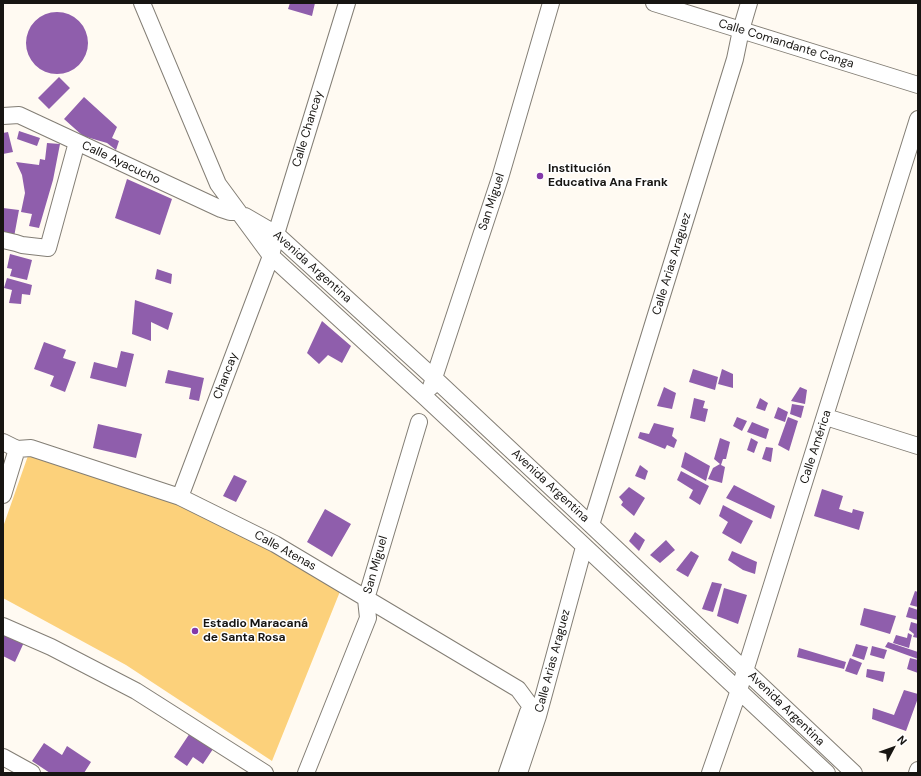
<!DOCTYPE html>
<html>
<head>
<meta charset="utf-8">
<style>
  body { margin:0 }
  #map { position:relative; width:921px; height:776px; overflow:hidden; background:#fffaf2; font-family:"DM Sans",sans-serif }
  canvas { display:block }
  .frame { position:absolute; inset:0; border:4px solid #171512; pointer-events:none }
  .north { position:absolute; left:873px; top:728px; width:40px; height:40px; -webkit-text-stroke:3px #fff; paint-order:stroke; rotate:49deg; font-size:11px; font-weight:700; line-height:16px; text-align:center; color:#171512 }
  .north::after { content:''; display:block; margin:auto; width:14px; height:18px; background:#171512; clip-path:polygon(50% 0,100% 100%,50% 72%,0 100%) }
</style>
</head>
<body>
<div id="map">
<canvas width="921" height="776"></canvas>
<div class="frame"></div>
<div class="north">N</div>
</div>
<script>
const c = document.querySelector('canvas').getContext('2d');
c.lineJoin = 'round';
function fillPath(path, color) { c.fillStyle = color; c.fill(path, 'evenodd'); }
const shape = rows => new Path2D(rows.map(r => 'M' + r).join(''));
function stroke(path, color, width, dash) { c.strokeStyle = color; c.lineWidth = width; c.lineCap = dash ? 'butt' : 'round'; c.setLineDash(dash || []); c.stroke(path); }
function write(font, color, halo, rows, align = 'center') {
  c.font = font + ' "DM Sans",sans-serif'; c.lineWidth = 3; c.setLineDash([]); c.textBaseline = 'middle'; c.strokeStyle = halo; c.fillStyle = color; for (const [text, x, y, turn = 0] of rows) {
    c.save(); c.translate(x, y); c.rotate((+turn || 0) * Math.PI / 180); c.textAlign = isNaN(turn) ? turn : align; if (halo) c.strokeText(text, 0, 0); c.fillText(text, 0, 0); c.restore();
  }
}
fillPath(shape([
  [30,450,180,503,341,589,272,761,126,665,3,598,3,527]
]), '#fcd17b');
fillPath(shape([
  [290,3,315,3,312,16,288,9],
  '26 43a31 31 0 1 1 62 0a31 31 0 1 1-62 0Z',
  [59,77,70,88,49,109,38,98],
  [84,97,117,127,112,138,119,141,116,150,107,143,83,136,64,119],
  [19,131,40,138,37,146,17,139],
  [8,132,13,152,3,154,3,133],
  [47,143,60,144,53,180,39,228,29,226,32,214,21,212,25,193,22,175,16,162,39,165,40,159,45,160],
  [127,179,172,199,160,235,115,218],
  [3,208,19,210,14,237,3,235],
  [10,254,32,260,27,280,10,276,12,269,7,268],
  [157,269,172,274,171,284,155,279],
  [7,278,32,285,30,295,22,294,21,304,9,303,12,290,4,288],
  [135,300,173,313,168,330,151,322,151,341,132,334],
  [322,321,351,346,342,363,328,355,319,364,307,353],
  [44,342,66,350,63,358,76,362,65,392,50,386,54,376,34,369],
  [121,351,134,354,126,387,90,378,94,362,117,368],
  [693,369,718,377,715,390,689,382],
  [722,369,733,374,733,388,718,384],
  [168,370,204,378,199,401,189,399,191,388,165,383],
  [664,387,676,393,672,409,657,406],
  [800,387,807,390,805,404,791,401],
  [694,398,705,401,703,408,708,409,705,422,690,418],
  [760,398,768,403,765,411,756,408],
  [792,404,804,406,801,418,790,414],
  [778,407,788,412,785,422,774,418],
  [737,417,747,421,742,431,733,426],
  [788,417,798,421,789,451,778,445],
  [752,422,769,429,766,439,747,432],
  [654,423,674,428,672,436,677,440,674,448,667,445,665,449,638,438,640,432,649,434],
  [98,424,142,434,136,458,93,448],
  [720,438,730,442,726,459,723,459,721,465,725,467,722,483,708,479,713,468,720,464,714,459],
  [751,438,758,442,754,453,747,450],
  [766,447,773,448,771,462,762,459],
  [685,452,710,466,706,481,681,467],
  [640,465,648,471,645,480,635,476],
  [681,471,709,486,700,505,689,498,693,490,677,480],
  [234,475,247,481,236,502,223,496],
  [734,485,775,506,771,519,726,498],
  [629,487,645,498,634,516,621,505,623,502,619,497],
  [822,489,843,496,839,509,852,513,853,509,864,512,859,530,814,516],
  [723,505,753,521,741,544,722,533,728,522,719,516],
  [325,509,351,524,332,557,307,542],
  [635,532,645,540,639,551,629,541],
  [666,540,675,550,660,563,650,555],
  [691,551,699,556,688,577,676,570],
  [732,551,757,562,755,574,743,570,728,560],
  [712,582,722,584,713,612,702,609],
  [724,588,747,595,738,624,717,616],
  [915,591,918,592,918,607,910,605],
  [909,607,918,610,918,620,906,617],
  [864,608,896,616,890,634,860,625],
  [911,622,918,624,918,638,913,637,914,634,909,630],
  [3,627,26,638,15,662,3,656],
  [908,633,912,635,909,648,893,643,896,635,907,638],
  [888,642,918,652,918,659,885,647],
  [856,644,868,647,864,660,852,656],
  [872,646,887,650,884,659,870,655],
  [799,648,846,662,844,669,797,657],
  [850,658,862,663,857,675,845,671],
  [910,658,918,660,918,673,907,669],
  [867,669,885,672,883,682,866,677],
  [904,690,918,694,918,698,906,731,872,719,873,708,894,715],
  [190,733,213,749,203,764,193,757,187,766,174,757],
  [44,743,62,755,67,746,91,762,84,773,50,773,32,761]
]), '#8f5eac');
const minor = shape([
  [142,3,218,184,271,256,426,398,827,773],
  [654,3,918,85],
  [3,116,19,115,221,209,230,212,238,212],
  [245,216,276,234,434,378,591,525,854,773],
  [3,240,16,243,22,245,48,248,77,142],
  [431,387,500,178,551,3],
  [826,417,918,446],
  [3,442,17,449,31,448,180,497,275,544,518,689,538,716],
  [3,495,17,449],
  [180,497,271,256,276,234,347,3],
  [591,525,735,59,741,30,749,3],
  [3,626,51,647,136,691,265,773],
  [3,757,32,773],
  [306,773,368,618,366,599,419,422],
  [507,773,528,712],
  [519,773,538,716,584,547],
  [710,773,739,690,918,119],
  [917,773,918,770]
]);
stroke(minor, '#837e75', 18);
stroke(minor, '#fff', 16);
for (const [x, y, r, color] of [
  [540,176,4,"#8338a9"],
  [195,631,4,"#8338a9"]
]) { const dot = new Path2D(); dot.arc(x, y, r, 0, 2 * Math.PI); c.fillStyle = color; c.fill(dot); stroke(dot, '#fff', 1.5); }
write('12px', '#171512', '#fff', [
  ["Calle Comandante Canga",786,44,17],
  ["Calle Chancay",308,129,-73],
  ["Calle Ayacucho",121,163,25],
  ["San Miguel",492,202,-72],
  ["Calle Arias Araguez",672,264,-73],
  ["Avenida Argentina",312,267,42],
  ["Chancay",226,376,-69],
  ["Calle América",816,447,-72],
  ["Avenida Argentina",550,486,43],
  ["Calle Atenas",285,551,29],
  ["San Miguel",376,565,-74],
  ["Calle Arias Araguez",553,661,-75],
  ["Avenida Argentina",786,709,44]
]);
write('bold 12px', '#171512', '#fff', [
  ["Institución",548,169],
  ["Educativa Ana Frank",548,183],
  ["Estadio Maracaná",203,624],
  ["de Santa Rosa",203,638]
], 'left');
</script>
</body>
</html>
